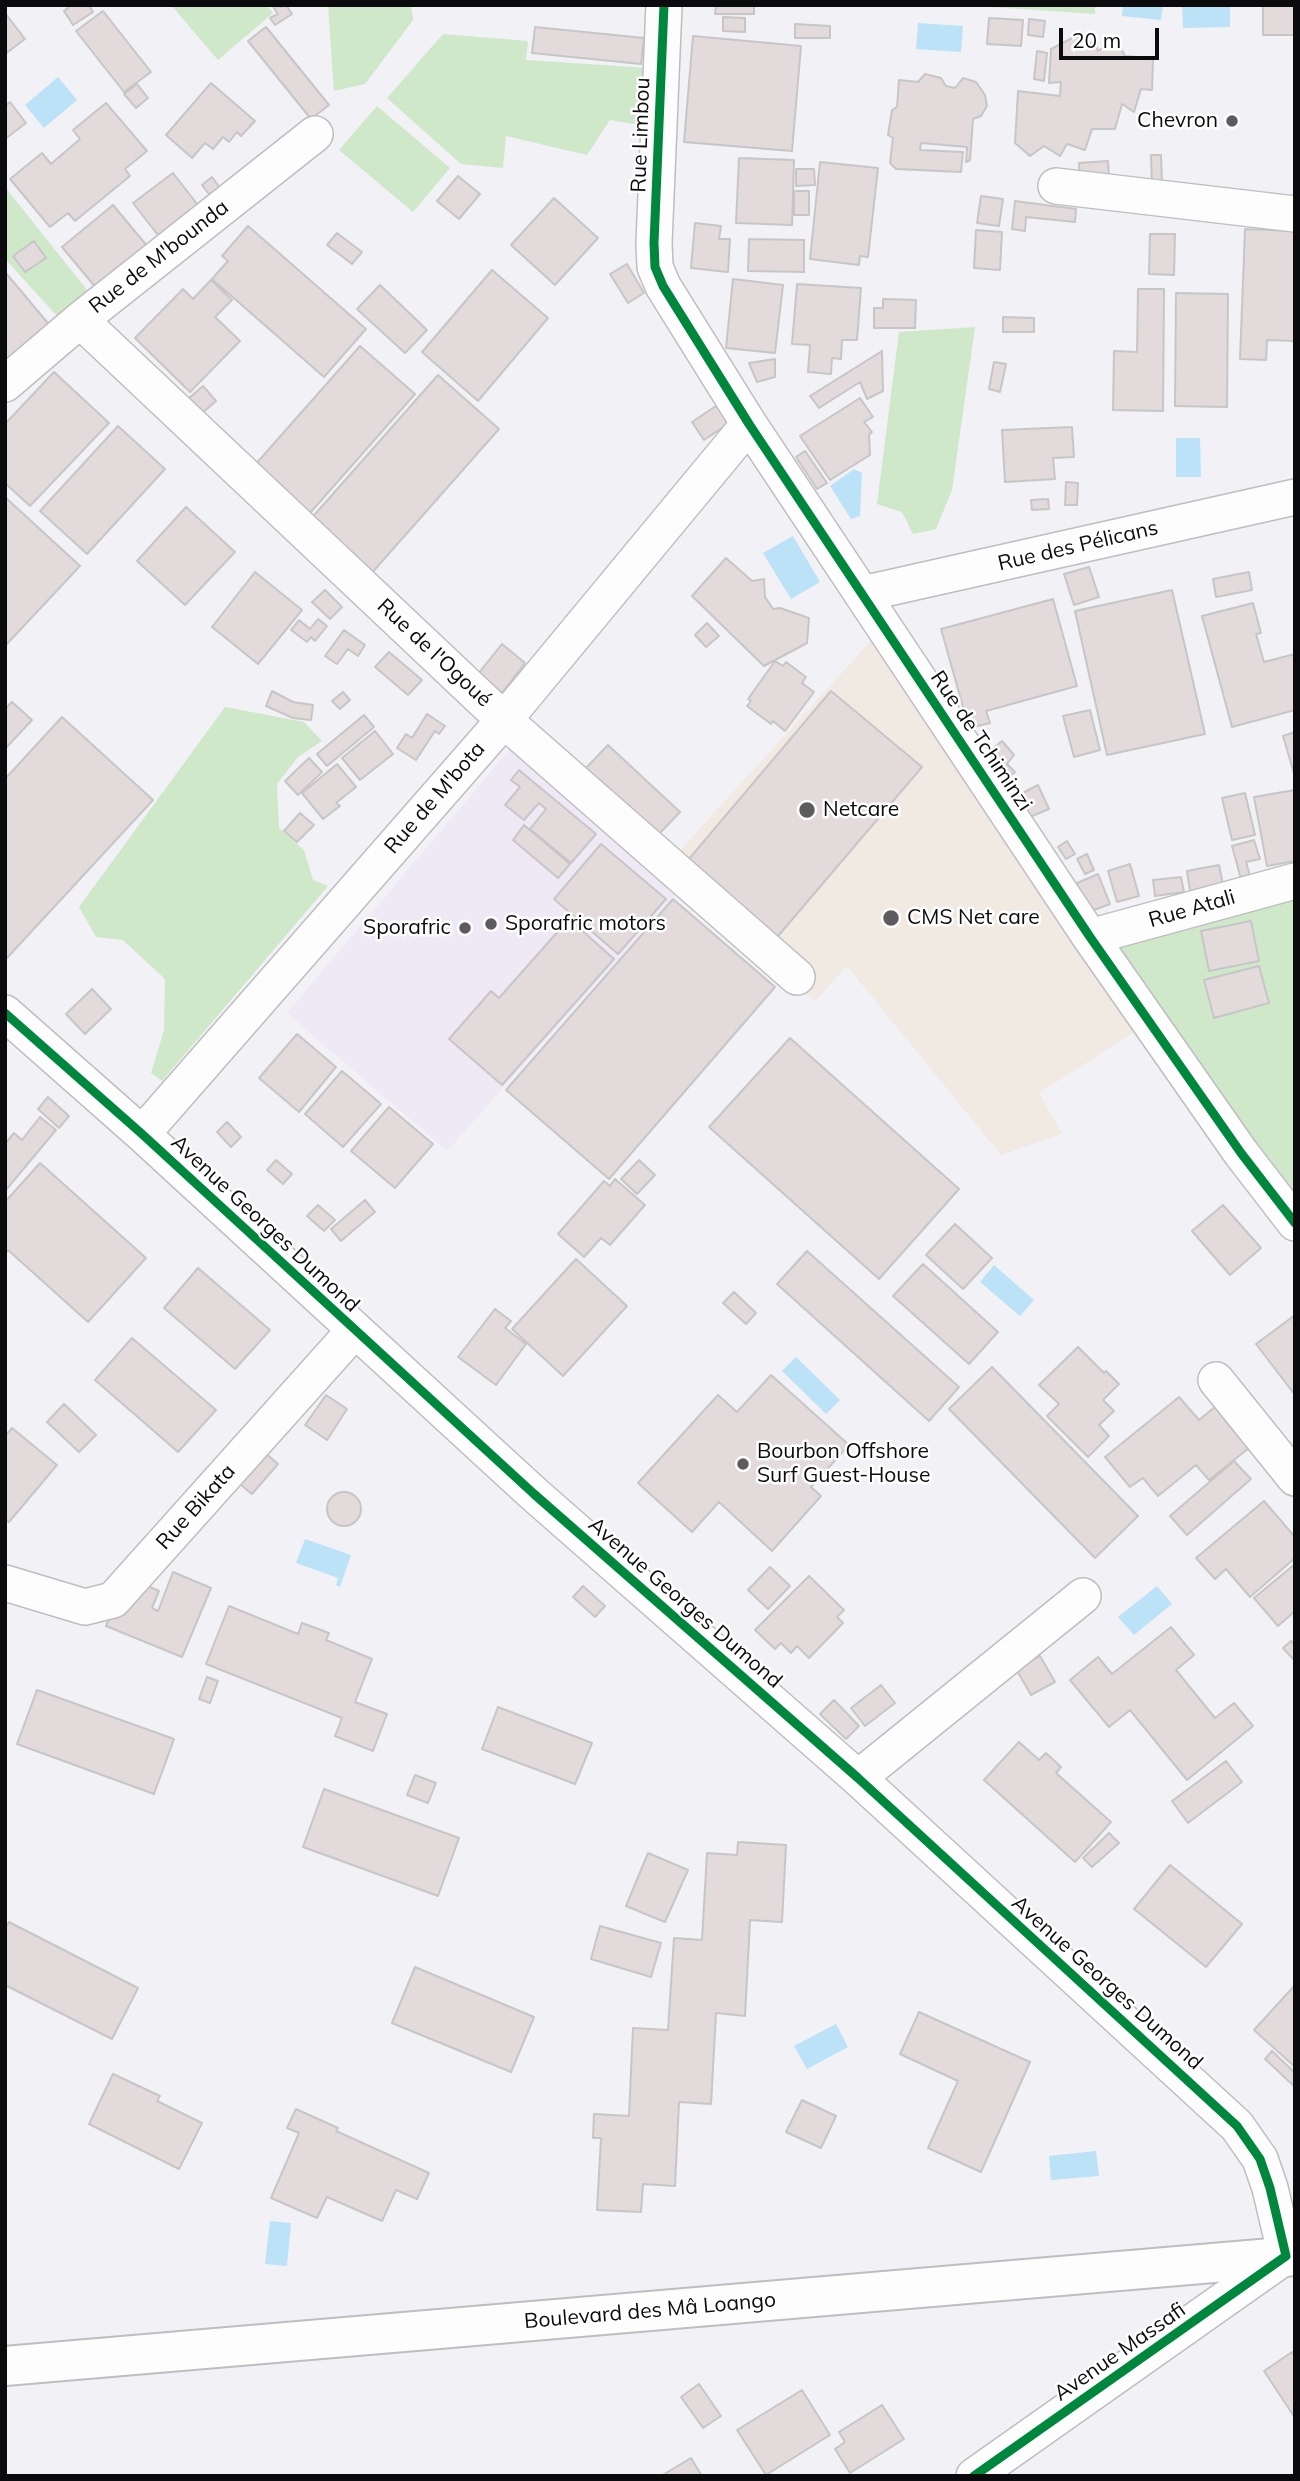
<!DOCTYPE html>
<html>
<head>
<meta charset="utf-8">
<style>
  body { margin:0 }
  #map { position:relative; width:1300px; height:2481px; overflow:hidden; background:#f1f1f6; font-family:Mulish,sans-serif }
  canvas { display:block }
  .frame { position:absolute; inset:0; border:7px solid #0b0b0e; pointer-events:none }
  .scale { position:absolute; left:1059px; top:28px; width:100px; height:32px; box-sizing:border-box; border:4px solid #0b0b0e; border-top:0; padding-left:9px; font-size:21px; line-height:24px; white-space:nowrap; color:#0b0b0e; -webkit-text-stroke:5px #fefefe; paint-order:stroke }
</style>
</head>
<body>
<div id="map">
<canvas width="1300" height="2481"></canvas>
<div class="frame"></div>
<div class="scale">20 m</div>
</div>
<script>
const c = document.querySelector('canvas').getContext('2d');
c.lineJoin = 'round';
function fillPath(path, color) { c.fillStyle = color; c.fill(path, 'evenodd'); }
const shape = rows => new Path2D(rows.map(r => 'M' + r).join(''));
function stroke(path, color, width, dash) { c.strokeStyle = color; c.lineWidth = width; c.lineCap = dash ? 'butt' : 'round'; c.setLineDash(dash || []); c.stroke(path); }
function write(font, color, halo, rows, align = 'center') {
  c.font = font + ' Mulish,sans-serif'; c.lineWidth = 5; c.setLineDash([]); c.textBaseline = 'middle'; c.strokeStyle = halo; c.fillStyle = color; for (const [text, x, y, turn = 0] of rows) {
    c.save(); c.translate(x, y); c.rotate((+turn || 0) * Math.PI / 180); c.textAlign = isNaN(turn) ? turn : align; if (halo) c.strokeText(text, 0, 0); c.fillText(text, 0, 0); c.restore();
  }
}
fillPath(shape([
  [510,749,677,892,447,1151,287,1013]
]), '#efe8f5');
fillPath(shape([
  [880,631,1136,1031,1039,1093,1062,1134,1001,1155,847,966,815,1001,662,870]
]), '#f0eae2');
fillPath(shape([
  [171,5,267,5,273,13,218,60],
  [328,5,411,5,413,20,365,84,334,91],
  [1095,5,1095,14,977,6,977,5],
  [443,34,528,41,526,60,648,68,647,126,610,120,587,155,506,136,503,168,461,164,387,98],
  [377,106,450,168,413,212,339,150],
  [5,187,91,295,58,317,5,259],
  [975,327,952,490,936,529,913,534,902,512,877,504,899,332],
  [225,707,304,722,322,741,298,757,277,784,279,828,304,850,313,880,328,886,162,1081,151,1073,164,1030,165,979,123,940,96,937,79,907],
  [1295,897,1295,1225,1115,943]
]), '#cee8c9');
fillPath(shape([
  [1123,5,1163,5,1161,20,1122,16],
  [1182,5,1230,5,1230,27,1183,28],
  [918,23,963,26,961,52,916,49],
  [58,77,77,100,44,128,25,105],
  [1176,438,1200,438,1201,477,1176,477],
  [854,469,862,473,860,516,851,519,830,486],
  [793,536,820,582,791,599,763,553],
  [994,1265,1034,1300,1020,1316,980,1282],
  [796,1357,840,1400,826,1414,782,1371],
  [305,1539,351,1555,340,1587,336,1585,338,1578,296,1563],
  [1157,1586,1172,1604,1134,1635,1118,1617],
  [836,2024,848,2047,807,2069,794,2046],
  [1096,2151,1099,2176,1051,2180,1049,2156],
  [270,2221,291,2223,287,2266,265,2264]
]), '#bce2f7');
const building = shape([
  [66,5,89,5,93,12,73,25,64,11,68,8,66,5],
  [272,5,281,7,286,5,292,14,275,25,270,18,278,14,272,5],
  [716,5,754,5,754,14,715,14,716,5],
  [1263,5,1295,5,1295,35,1263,35,1263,5],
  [103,11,151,72,124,92,76,31,103,11],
  [5,13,25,39,5,54,5,13],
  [723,17,745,18,745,32,723,31,723,17],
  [989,18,1023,20,1021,46,987,44,989,18],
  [1029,19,1045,21,1043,37,1028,35,1029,19],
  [795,24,830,26,830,38,795,38,795,24],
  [266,27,329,105,311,119,248,41,266,27],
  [535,27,644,38,641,64,532,53,535,27],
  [1078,35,1081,47,1095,41,1098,51,1116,39,1125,56,1153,58,1152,90,1141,89,1134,112,1122,104,1115,129,1092,129,1085,150,1067,144,1060,156,1044,146,1030,156,1015,143,1018,91,1060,96,1061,82,1049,83,1051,49,1078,35],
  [693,36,801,46,792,151,684,142,693,36],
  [1037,51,1047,53,1044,81,1034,79,1037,51],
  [925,74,941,78,946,86,955,88,963,78,976,82,985,95,987,106,981,116,973,119,970,160,966,162,967,147,921,143,920,150,963,152,961,172,896,169,890,163,893,138,888,135,892,110,897,107,899,80,918,82,925,74],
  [211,83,255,121,241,136,237,132,229,142,223,137,213,149,205,143,192,158,166,135,211,83],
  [137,84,148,98,136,108,124,94,137,84],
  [10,102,26,123,5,139,5,106,10,102],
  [106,103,147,151,125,169,130,176,75,221,68,213,50,227,10,179,42,153,51,164,80,139,73,130,106,103],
  [1151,155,1161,155,1162,184,1152,185,1151,155],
  [739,158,794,160,792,225,736,223,739,158],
  [1108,161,1109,178,1080,181,1079,163,1108,161],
  [820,162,878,168,868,257,860,256,859,265,810,259,820,162],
  [796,169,814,169,815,185,796,186,796,169],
  [173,173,201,209,161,239,133,203,173,173],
  [458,176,480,194,459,219,437,201,458,176],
  [212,177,221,189,211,197,202,185,212,177],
  [794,191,809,191,809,215,794,215,794,191],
  [981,196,1003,199,999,226,977,223,981,196],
  [554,198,598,238,555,285,511,245,554,198],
  [1015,201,1076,209,1075,222,1026,217,1025,231,1012,229,1015,201],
  [113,205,148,247,97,289,62,247,113,205],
  [695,223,721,226,719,239,730,239,728,272,691,268,695,223],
  [248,226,366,329,324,377,212,279,228,261,222,256,248,226],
  [1245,229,1295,231,1295,341,1267,340,1266,360,1240,359,1245,229],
  [976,230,1002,232,1000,270,974,268,976,230],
  [337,233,362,252,352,264,327,245,337,233],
  [1150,234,1175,234,1174,275,1149,274,1150,234],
  [749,239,804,240,804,272,748,271,749,239],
  [34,241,46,258,25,272,13,256,34,241],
  [627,264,644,293,628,303,610,274,627,264],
  [492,270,548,318,478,401,422,352,492,270],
  [5,272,52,328,5,367,5,272],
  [733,279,783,285,775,353,726,348,733,279],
  [211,280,232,300,215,317,240,341,190,392,135,338,183,289,193,299,211,280],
  [797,284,861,288,857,340,842,340,841,359,832,358,831,374,808,372,810,345,792,344,797,284],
  [380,285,427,330,405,353,357,309,380,285],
  [1138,289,1164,289,1163,411,1113,410,1114,351,1137,352,1138,289],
  [1176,293,1228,294,1227,407,1175,406,1176,293],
  [883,299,916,300,915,328,874,328,874,308,883,308,883,299],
  [1003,317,1034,318,1034,332,1003,332,1003,317],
  [360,346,415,394,302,522,247,474,360,346],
  [882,351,883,391,867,399,860,382,819,408,810,396,882,351],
  [775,359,775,377,757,382,749,363,775,359],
  [994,362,1006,364,1000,392,989,389,994,362],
  [54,372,109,423,30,506,5,483,5,424,54,372],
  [438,375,499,429,363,583,302,529,438,375],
  [203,386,216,401,194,420,181,405,203,386],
  [860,398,873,417,864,422,872,432,869,435,870,455,830,480,800,436,860,398],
  [719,404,731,422,704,440,692,422,719,404],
  [118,426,165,469,87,554,40,511,118,426],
  [1072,427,1074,457,1053,458,1055,479,1005,482,1002,430,1072,427],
  [805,451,827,483,817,489,796,457,805,451],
  [1066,482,1078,483,1077,505,1065,505,1066,482],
  [5,497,80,566,5,646,5,497],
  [1048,499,1049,509,1032,510,1031,500,1048,499],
  [186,507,235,552,185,605,137,561,186,507],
  [726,558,752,581,764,579,765,597,773,609,780,608,809,618,807,643,764,666,692,596,726,558],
  [1089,567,1099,597,1074,605,1064,574,1089,567],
  [255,572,302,610,258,664,212,627,255,572],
  [1249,572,1252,590,1216,597,1213,579,1249,572],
  [325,590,342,607,330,619,312,602,325,590],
  [1172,590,1205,734,1107,755,1075,611,1172,590],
  [1053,599,1077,686,986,711,990,723,969,728,941,629,1053,599],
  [1253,603,1261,633,1256,634,1264,662,1295,654,1295,710,1232,727,1202,616,1253,603],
  [318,619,327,626,315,641,311,637,307,642,291,630,299,620,310,629,318,619],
  [707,623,719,636,706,647,695,635,707,623],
  [344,630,365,645,358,656,348,649,337,664,325,656,344,630],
  [502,644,525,663,502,693,478,674,502,644],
  [389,652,422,680,408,695,375,667,389,652],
  [775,661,783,666,786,662,806,677,802,683,814,692,785,731,773,721,771,724,747,706,751,701,748,699,775,661],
  [272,691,293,702,313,705,311,720,293,718,266,706,272,691],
  [831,691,922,767,773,942,683,866,831,691],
  [343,692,350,700,340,709,332,701,343,692],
  [12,702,32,720,5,749,5,709,12,702],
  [1090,710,1100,750,1074,757,1063,716,1090,710],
  [427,714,445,726,439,734,435,731,416,760,397,748,406,734,412,738,427,714],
  [364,715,374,727,327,766,317,754,364,715],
  [62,717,153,800,6,959,5,779,62,717],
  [375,731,393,754,360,780,342,758,375,731],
  [1295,732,1295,777,1283,736,1295,732],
  [1002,741,1014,755,1007,764,1015,772,1008,778,986,754,1002,741],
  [608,745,680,812,658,835,586,768,608,745],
  [309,758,322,772,298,795,285,781,309,758],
  [337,764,356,787,336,803,340,806,323,819,302,793,337,764],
  [519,770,596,834,571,863,530,829,546,809,539,803,524,820,505,805,520,787,511,780,519,770],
  [1038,785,1049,809,1030,817,1019,795,1038,785],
  [1295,790,1295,861,1267,866,1254,797,1295,790],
  [1245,793,1255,835,1232,840,1222,798,1245,793],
  [300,813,314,825,297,842,284,831,300,813],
  [524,825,570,864,558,878,513,840,524,825],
  [1254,840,1260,859,1246,862,1250,876,1241,879,1232,846,1254,840],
  [1067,841,1075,854,1066,859,1058,847,1067,841],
  [601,844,666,899,618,954,554,899,601,844],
  [1087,854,1094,870,1085,874,1077,859,1087,854],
  [1130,864,1139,896,1117,902,1108,871,1130,864],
  [1219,865,1223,885,1190,891,1187,871,1219,865],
  [1098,874,1110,904,1086,913,1075,884,1098,874],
  [1181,877,1184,892,1155,896,1153,880,1181,877],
  [673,899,775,987,609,1179,506,1090,673,899],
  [569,919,614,959,502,1085,449,1039,491,991,499,998,569,919],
  [1251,921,1259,961,1209,971,1201,931,1251,921],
  [1259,966,1269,1003,1214,1018,1204,980,1259,966],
  [92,989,111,1009,85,1034,66,1014,92,989],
  [297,1034,336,1067,299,1112,259,1078,297,1034],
  [790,1038,959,1189,879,1279,709,1127,790,1038],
  [342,1071,381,1104,343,1147,305,1114,342,1071],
  [48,1097,69,1116,59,1128,38,1109,48,1097],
  [389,1107,433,1144,395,1188,351,1151,389,1107],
  [40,1117,56,1130,5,1191,5,1144,14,1133,22,1140,40,1117],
  [227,1122,241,1137,231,1147,217,1132,227,1122],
  [276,1160,292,1174,283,1184,267,1170,276,1160],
  [639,1160,655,1175,637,1194,621,1179,639,1160],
  [40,1163,146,1258,88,1322,8,1250,5,1254,5,1202,40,1163],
  [615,1179,645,1205,610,1245,601,1238,584,1257,558,1234,604,1181,610,1186,615,1179],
  [365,1200,375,1212,341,1241,331,1229,365,1200],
  [318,1205,335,1220,324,1231,307,1216,318,1205],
  [1223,1205,1261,1248,1230,1275,1192,1231,1223,1205],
  [955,1224,992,1258,963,1289,926,1255,955,1224],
  [807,1251,959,1387,929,1421,777,1284,807,1251],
  [576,1259,627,1306,563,1376,512,1329,576,1259],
  [923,1264,998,1332,969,1364,893,1296,923,1264],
  [198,1268,270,1330,235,1369,164,1308,198,1268],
  [734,1292,756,1313,746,1324,723,1303,734,1292],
  [495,1309,511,1321,505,1328,526,1344,496,1385,458,1357,495,1309],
  [1295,1315,1295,1395,1256,1344,1295,1315],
  [132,1338,216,1410,178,1452,95,1380,132,1338],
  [1078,1347,1104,1373,1106,1371,1119,1384,1103,1400,1114,1411,1099,1425,1109,1436,1088,1457,1047,1416,1059,1404,1039,1385,1078,1347],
  [992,1367,1138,1516,1095,1558,949,1409,992,1367],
  [771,1375,849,1445,811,1487,821,1496,772,1551,719,1502,692,1532,638,1483,718,1395,737,1412,771,1375],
  [326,1395,347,1409,327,1440,305,1425,326,1395],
  [1179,1397,1199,1420,1215,1407,1249,1448,1209,1480,1196,1465,1158,1496,1143,1478,1130,1487,1105,1457,1179,1397],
  [64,1404,96,1435,79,1452,47,1422,64,1404],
  [12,1428,57,1465,9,1522,5,1519,5,1436,12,1428],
  [263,1451,278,1464,252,1494,236,1481,263,1451],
  [1234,1461,1251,1479,1187,1535,1170,1516,1234,1461],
  '327 1509a17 17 0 1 1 34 0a17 17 0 1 1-34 0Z',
  [1264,1501,1295,1537,1295,1558,1250,1597,1226,1569,1215,1579,1196,1558,1264,1501],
  [1295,1564,1295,1611,1278,1626,1254,1598,1295,1564],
  [770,1567,790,1586,768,1609,748,1590,770,1567],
  [173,1572,211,1588,182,1657,106,1626,119,1594,136,1581,159,1591,152,1608,158,1611,173,1572],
  [809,1576,844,1610,837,1617,843,1623,809,1658,797,1646,791,1653,781,1643,775,1649,755,1630,809,1576],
  [583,1586,605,1606,595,1617,573,1597,583,1586],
  [229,1606,298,1634,302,1623,329,1633,326,1640,372,1659,355,1702,387,1714,373,1751,335,1736,342,1718,206,1664,229,1606],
  [1171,1627,1194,1655,1176,1670,1215,1718,1234,1703,1253,1726,1187,1780,1130,1710,1109,1727,1070,1680,1098,1657,1112,1674,1171,1627],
  [1291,1641,1295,1645,1295,1661,1283,1648,1291,1641],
  [1040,1656,1055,1682,1031,1695,1016,1669,1040,1656],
  [207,1677,218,1681,210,1703,199,1699,207,1677],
  [881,1685,895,1703,865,1726,851,1708,881,1685],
  [37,1690,174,1739,154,1794,17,1744,37,1690],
  [834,1700,859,1726,846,1739,820,1714,834,1700],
  [498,1707,592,1743,575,1784,482,1749,498,1707],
  [1019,1742,1039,1760,1046,1753,1061,1767,1056,1773,1111,1822,1075,1862,984,1780,1019,1742],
  [1226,1761,1242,1782,1188,1823,1172,1801,1226,1761],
  [415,1775,436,1783,428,1803,407,1795,415,1775],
  [324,1789,459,1838,438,1896,303,1847,324,1789],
  [1109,1833,1119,1843,1092,1867,1083,1858,1109,1833],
  [738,1842,786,1845,782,1922,750,1920,745,2016,716,2013,711,2104,679,2102,675,2186,643,2184,641,2212,597,2210,601,2138,593,2138,594,2114,629,2116,633,2028,668,2030,674,1938,702,1940,707,1853,737,1855,738,1842],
  [648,1853,688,1870,665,1922,626,1906,648,1853],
  [1170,1865,1242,1924,1206,1967,1134,1909,1170,1865],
  [9,1922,138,1988,112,2039,5,1985,5,1929,9,1922],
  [600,1926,661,1943,651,1977,591,1959,600,1926],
  [415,1967,534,2017,511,2072,392,2023,415,1967],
  [1295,1985,1295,2067,1254,2030,1295,1985],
  [919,2012,1030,2062,981,2172,928,2148,958,2081,900,2054,919,2012],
  [1272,2051,1295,2073,1295,2087,1265,2059,1272,2051],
  [113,2074,160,2096,157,2101,202,2123,179,2169,89,2124,113,2074],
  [802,2100,836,2116,821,2148,786,2132,802,2100],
  [296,2109,338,2128,336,2131,429,2173,417,2199,396,2190,382,2221,327,2197,317,2218,271,2198,299,2133,287,2128,296,2109],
  [1292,2352,1295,2356,1295,2418,1264,2371,1292,2352],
  [699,2384,721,2416,703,2428,681,2397,699,2384],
  [802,2390,830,2435,766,2475,737,2430,802,2390],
  [882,2405,904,2439,850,2473,835,2449,845,2442,839,2432,882,2405],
  [691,2458,702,2476,661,2476,691,2458]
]);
fillPath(building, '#e2dadb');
stroke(building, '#c7c6c7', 2);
const street = shape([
  [664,5,654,243,655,267,663,286,749,424,1090,937,1241,1153,1295,1223],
  [1056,186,1295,214],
  [80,320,504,720,797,977],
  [5,384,80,320,315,134],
  [862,594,1295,497],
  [1090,937,1295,881],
  [5,1013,142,1134,534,1494,858,1778,1237,2126,1260,2159,1270,2188,1286,2256,974,2476],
  [142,1134,504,720,749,424],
  [1216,1380,1295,1478],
  [5,1583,85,1607,113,1600,354,1331],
  [858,1778,1083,1596]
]);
const secondary = shape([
  [5,2366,1295,2256]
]);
stroke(street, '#bebec1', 38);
stroke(secondary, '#bebec1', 42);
stroke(street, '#fdfdfe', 35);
stroke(secondary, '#fdfdfe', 38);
stroke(shape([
  [664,5,654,243,655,267,663,286,749,424,1090,937,1241,1153,1295,1223],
  [5,1013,142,1134,534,1494,858,1778,1237,2126,1260,2159,1270,2188,1286,2256,974,2476]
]), '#00873e', 9);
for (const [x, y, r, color] of [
  [1232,121,7,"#5c5c5f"],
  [807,810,9,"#5c5c5f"],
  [891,918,9,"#5c5c5f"],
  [491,924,7,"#5c5c5f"],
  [465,928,7,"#5c5c5f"],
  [743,1464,7,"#5c5c5f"]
]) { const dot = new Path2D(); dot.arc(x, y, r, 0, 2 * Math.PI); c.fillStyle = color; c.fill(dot); stroke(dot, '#fefefe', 2.5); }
write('21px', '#0b0b0e', '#fefefe', [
  ["Chevron",1218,121,"right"],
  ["Netcare",823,810],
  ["CMS Net care",907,918],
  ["Sporafric motors",505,924],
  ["Sporafric",451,928,"right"],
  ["Bourbon Offshore",757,1452],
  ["Surf Guest-House",757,1476]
], 'left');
write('21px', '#0b0b0e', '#fefefe', [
  ["Rue Limbou",641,135,-88],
  ["Rue de M'bounda",159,257,-38],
  ["Rue des Pélicans",1078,546,-13],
  ["Rue de l'Ogoué",434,653,43],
  ["Rue de Tchiminzi",981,741,56],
  ["Rue de M'bota",435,798,-49],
  ["Rue Atali",1192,909,-16],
  ["Avenue Georges Dumond",265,1224,43],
  ["Rue Bikata",196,1507,-48],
  ["Avenue Georges Dumond",685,1603,41],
  ["Avenue Georges Dumond",1107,1983,42],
  ["Boulevard des Mâ Loango",650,2311,-5],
  ["Avenue Massafi",1120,2352,-35]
]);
</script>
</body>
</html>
